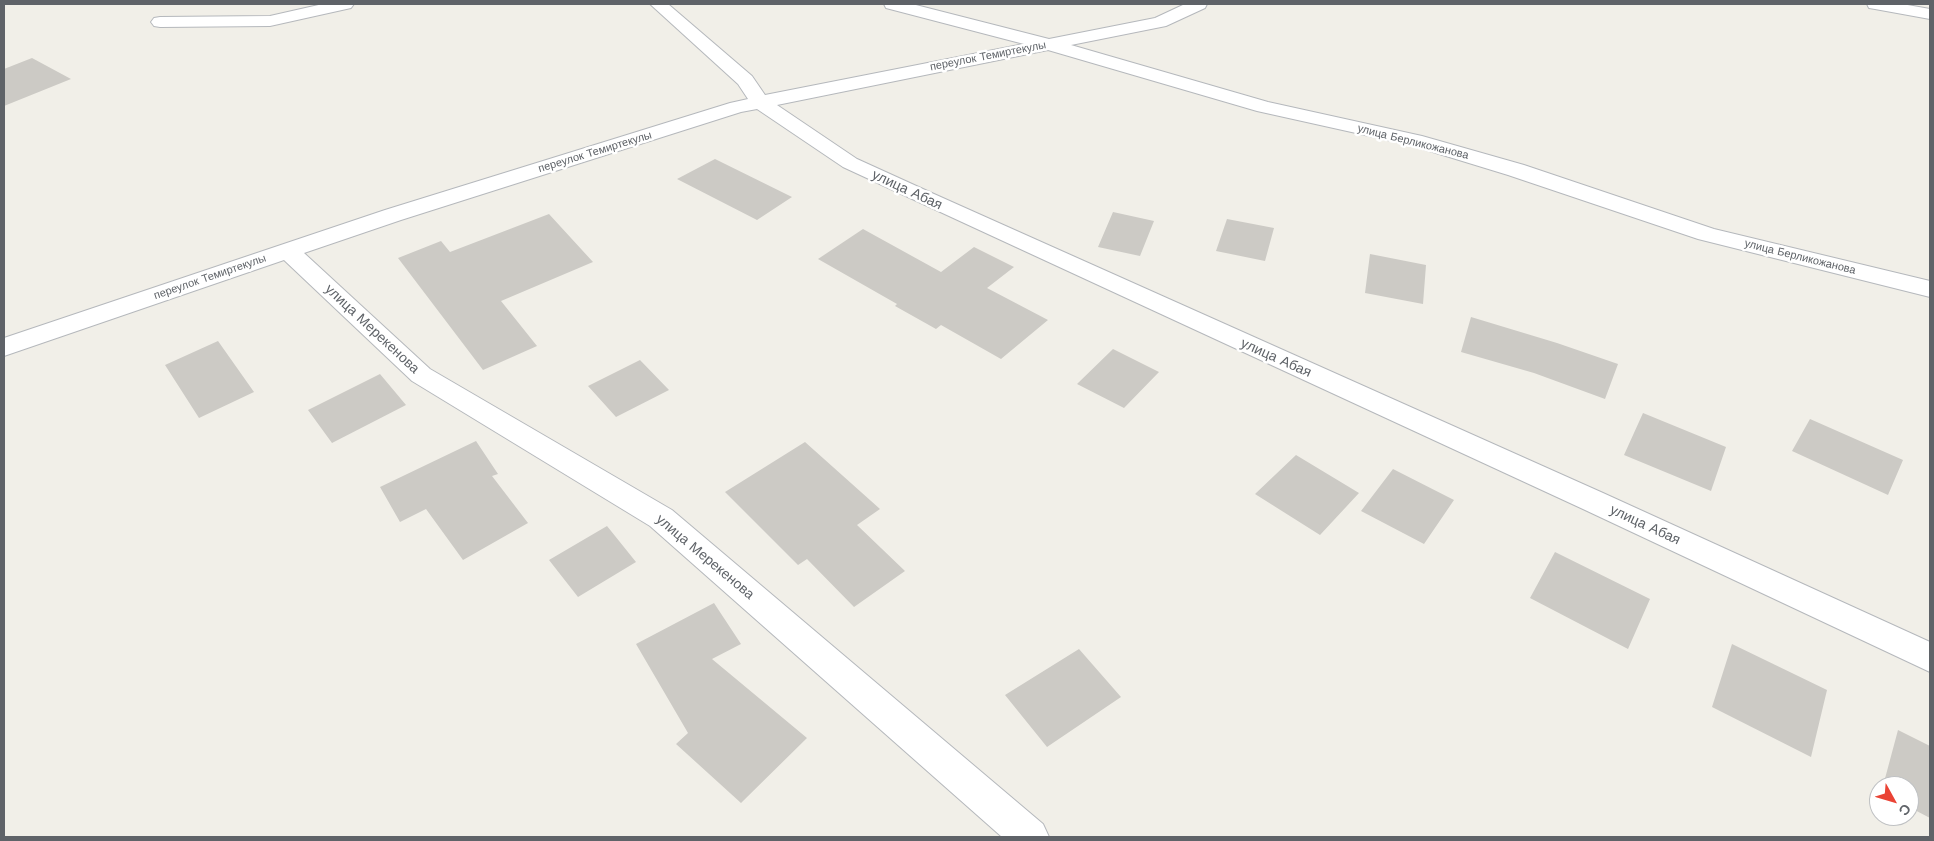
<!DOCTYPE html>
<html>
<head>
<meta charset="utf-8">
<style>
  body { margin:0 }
  #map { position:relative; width:1934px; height:841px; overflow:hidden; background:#f1efe8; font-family:"Work Sans",sans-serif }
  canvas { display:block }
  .frame { position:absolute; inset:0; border:5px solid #5f6368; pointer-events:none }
  .north { position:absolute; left:1869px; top:776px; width:50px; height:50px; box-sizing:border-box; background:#fff; border:1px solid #bfc1c3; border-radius:50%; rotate:129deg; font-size:14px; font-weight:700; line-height:20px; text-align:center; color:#5f6368 }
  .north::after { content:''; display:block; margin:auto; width:18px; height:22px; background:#ea4335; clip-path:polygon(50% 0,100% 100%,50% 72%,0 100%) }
</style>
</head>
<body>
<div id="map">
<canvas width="1934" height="841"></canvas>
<div class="frame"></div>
<div class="north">С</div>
</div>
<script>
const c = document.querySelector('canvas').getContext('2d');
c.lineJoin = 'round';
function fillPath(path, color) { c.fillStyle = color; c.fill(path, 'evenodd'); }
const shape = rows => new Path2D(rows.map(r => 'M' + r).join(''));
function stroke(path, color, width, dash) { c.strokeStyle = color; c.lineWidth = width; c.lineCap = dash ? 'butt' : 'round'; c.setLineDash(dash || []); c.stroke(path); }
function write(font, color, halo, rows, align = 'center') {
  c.font = font + ' "Work Sans",sans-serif'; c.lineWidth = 5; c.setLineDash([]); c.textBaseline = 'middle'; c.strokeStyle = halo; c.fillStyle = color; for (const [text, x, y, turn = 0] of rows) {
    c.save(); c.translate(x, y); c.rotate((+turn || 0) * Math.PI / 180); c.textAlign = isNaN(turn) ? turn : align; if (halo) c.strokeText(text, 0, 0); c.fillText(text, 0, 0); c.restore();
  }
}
fillPath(shape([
  [32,58,71,79,4,106,4,69],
  [715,159,792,197,757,220,677,179],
  [1113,212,1154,221,1140,256,1098,247],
  [549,214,593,262,501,301,537,346,483,370,398,258,441,241,450,252],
  [1227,219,1274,228,1265,261,1216,251],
  [863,229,941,272,974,247,1014,267,987,288,1048,320,1001,359,941,325,936,329,895,306,897,304,818,259],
  [1370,254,1426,265,1423,304,1365,293],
  [1471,317,1557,343,1618,364,1605,399,1534,373,1461,352],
  [218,341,254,392,199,418,165,365],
  [1113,349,1159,372,1124,408,1077,384],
  [640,360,669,390,616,417,588,386],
  [380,374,406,405,332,443,308,410],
  [1643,413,1726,447,1711,491,1624,455],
  [1810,419,1903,460,1888,495,1792,451],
  [476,441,498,474,492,476,528,523,463,560,426,509,400,522,380,487],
  [805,442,880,509,857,525,905,571,854,607,807,559,798,565,725,492],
  [1296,455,1359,493,1320,535,1255,494],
  [1393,469,1454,500,1424,544,1361,511],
  [607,526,636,562,578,597,549,560],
  [1555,552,1650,599,1628,649,1530,598],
  [714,603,741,644,712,659,807,738,741,803,676,744,688,733,636,644],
  [1732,644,1827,690,1811,757,1712,707],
  [1079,649,1121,697,1047,747,1005,695],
  [1898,730,1930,746,1930,818,1909,807,1909,786,1883,786]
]), '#cccac5');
const minor = shape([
  [323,4,354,4,351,8,270,26,160,27,154,26,151,22,154,18,160,17,270,16,323,4],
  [650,4,668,4,752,76,765,95,1024,44,886,8,884,4,912,4,1049,39,1155,18,1185,4,1207,4,1205,8,1166,26,1071,45,1268,102,1422,136,1524,165,1714,229,1930,281,1930,297,1698,239,1508,175,1410,145,1257,111,1048,50,777,105,857,159,934,194,1603,493,1930,642,1930,672,1583,509,843,167,757,109,741,112,401,220,304,253,430,369,672,510,1043,824,1049,837,1002,837,650,526,412,381,284,260,4,356,4,338,385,210,730,103,748,99,738,84,650,4],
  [1867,4,1902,4,1930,9,1930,19,1875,9,1869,8,1867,4]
]);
stroke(minor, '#b5b8bc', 2);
fillPath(minor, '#fff');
write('11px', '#5f6368', '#fff', [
  ["переулок Темиртекулы",988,56,-11],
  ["улица Берликожанова",1413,142,14],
  ["переулок Темиртекулы",595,152,-17],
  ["улица Берликожанова",1800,257,14],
  ["переулок Темиртекулы",210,277,-19]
]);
write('14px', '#5f6368', '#fff', [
  ["улица Абая",907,190,25],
  ["улица Мерекенова",372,329,43],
  ["улица Абая",1276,358,24],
  ["улица Абая",1645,525,25],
  ["улица Мерекенова",705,557,40]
]);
</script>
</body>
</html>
